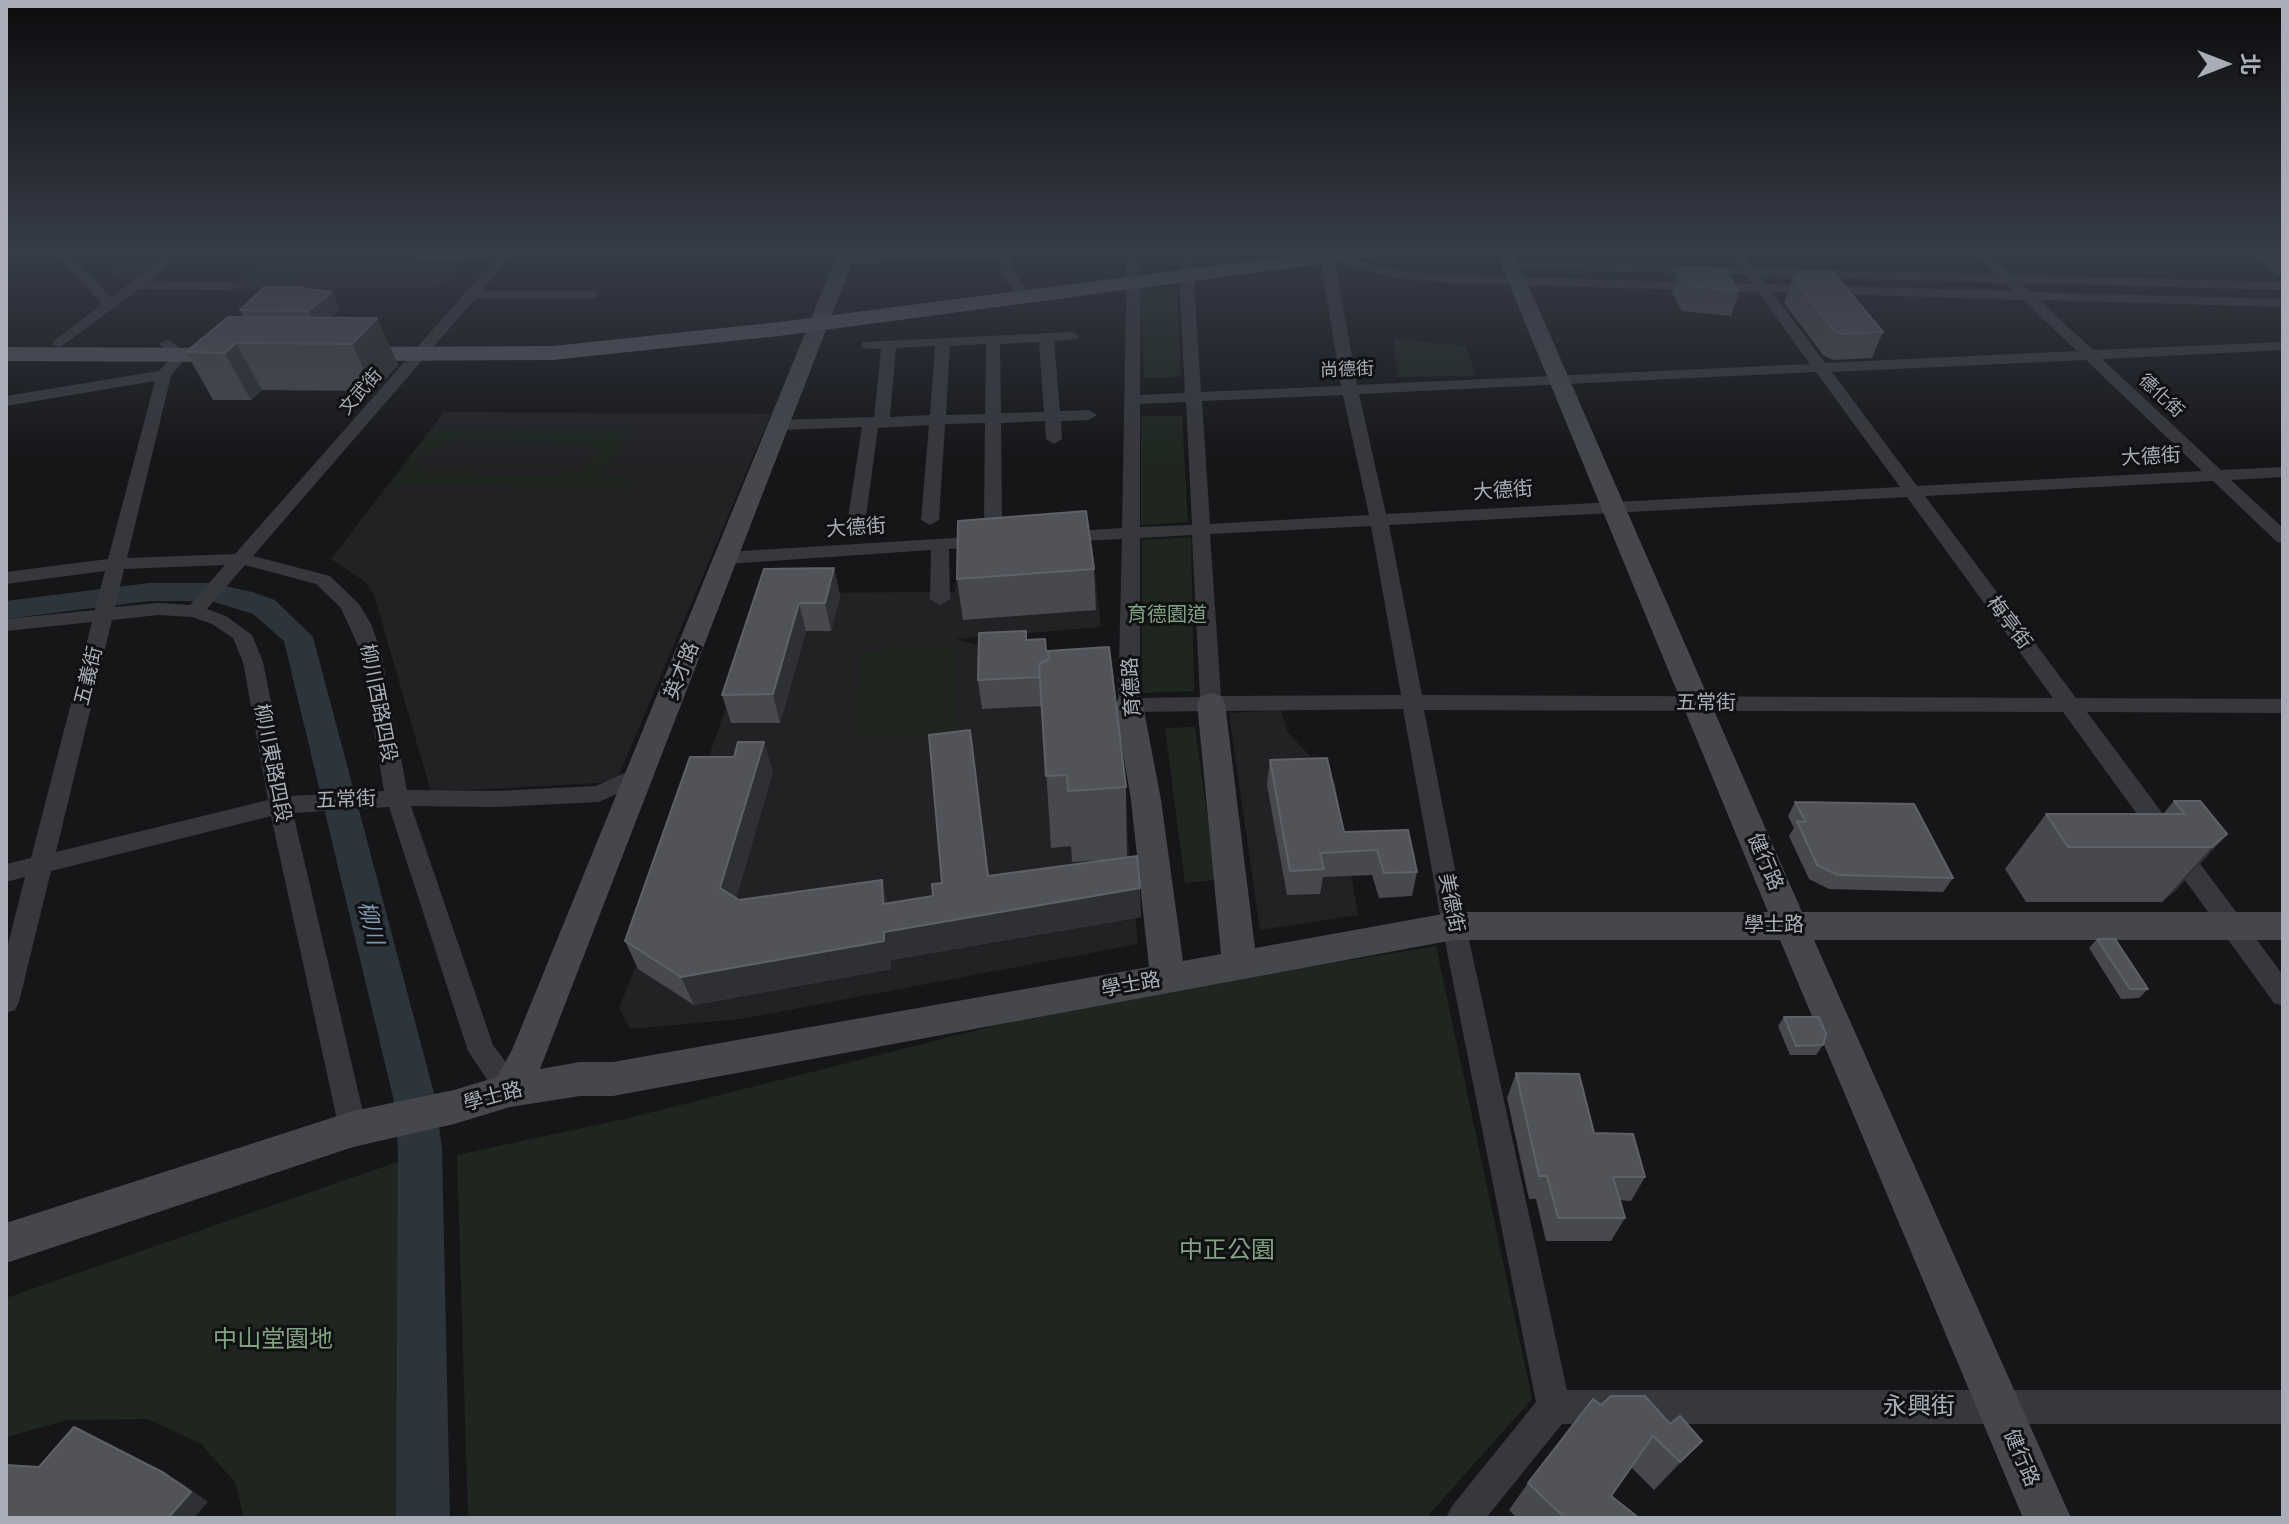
<!DOCTYPE html>
<html>
<head>
<meta charset="utf-8">
<style>
  body { margin:0 }
  #map { position:relative; width:2289px; height:1524px; overflow:hidden; background:#161618; font-family:Montserrat,"Noto Sans TC",sans-serif }
  canvas { display:block }
  .frame { position:absolute; inset:0; border:8px solid #a8adb8; pointer-events:none }
  .north { position:absolute; left:2185px; top:24px; width:80px; height:80px; -webkit-text-stroke:6px #111113; paint-order:stroke; rotate:90deg; font-size:22px; font-weight:700; line-height:32px; text-align:center; color:#a8adb8 }
  .north::after { content:''; display:block; margin:auto; width:28px; height:36px; background:#a8adb8; clip-path:polygon(50% 0,100% 100%,50% 72%,0 100%) }
</style>
</head>
<body>
<div id="map">
<canvas width="2289" height="1524"></canvas>
<div class="frame"></div>
<div class="north">北</div>
</div>
<script>
const c = document.querySelector('canvas').getContext('2d');
c.lineJoin = 'round';
function fillPath(path, color) { c.fillStyle = color; c.fill(path, 'evenodd'); }
const shape = rows => new Path2D(rows.map(r => 'M' + r).join(''));
function stroke(path, color, width, dash) { c.strokeStyle = color; c.lineWidth = width; c.lineCap = dash ? 'butt' : 'round'; c.setLineDash(dash || []); c.stroke(path); }
function write(font, color, halo, rows, align = 'center') {
  c.font = font + ' Montserrat,"Noto Sans TC",sans-serif'; c.lineWidth = 6; c.setLineDash([]); c.textBaseline = 'middle'; c.strokeStyle = halo; c.fillStyle = color; for (const [text, x, y, turn = 0] of rows) {
    c.save(); c.translate(x, y); c.rotate((+turn || 0) * Math.PI / 180); c.textAlign = isNaN(turn) ? turn : align; if (halo) c.strokeText(text, 0, 0); c.fillText(text, 0, 0); c.restore();
  }
}
fillPath(shape([
  [275,250,498,250,492,257,467,261,437,287,232,289],
  [444,412,771,414,616,782,431,792,374,595,364,581,331,559],
  [1092,545,1101,627,956,639,1113,682,1138,944,741,1019,630,1029,619,1008,644,946,765,593,955,592,957,556],
  [1281,710,1288,733,1335,781,1358,915,1260,930,1229,713]
]), '#222225');
fillPath(shape([
  [85,250,173,250,137,279,119,279],
  [290,250,305,250,286,266,287,269,306,274,345,267,365,250,382,250,366,264,344,274,308,280,275,276,263,287,247,287],
  [1141,250,1177,250,1178,263,1140,268],
  [1177,286,1181,377,1144,378,1141,289],
  [1394,339,1466,346,1476,376,1397,377],
  [1141,416,1182,416,1188,522,1141,525],
  [434,429,627,430,620,451,596,477,632,477,627,487,391,484],
  [455,441,583,443,593,448,596,455,585,468,552,477,428,473,417,467,416,460,422,453],
  [1191,537,1194,691,1142,693,1142,540],
  [957,646,956,733,854,739,862,652],
  [1195,727,1216,880,1185,883,1165,728],
  [1436,946,1532,1399,1426,1518,468,1518,457,1155,629,1118,1077,1005],
  [400,1161,399,1518,244,1518,235,1482,201,1444,148,1419,68,1420,6,1437,6,1298]
]), '#1e261f');
fillPath(shape([
  [149,583,211,583,252,592,275,600,313,637,435,1097,442,1148,450,1518,396,1518,398,1148,393,1097,284,641,253,614,211,601,149,601,6,619,6,601,149,583]
]), '#2c353c');
fillPath(shape([
  [51,250,65,250,111,297,173,250,188,250,149,281,229,282,236,286,229,290,139,289,59,348,52,344,54,341,102,304,51,250],
  [503,250,517,250,482,291,593,291,600,295,593,299,475,299,253,556,330,576,359,604,371,624,381,652,407,790,496,791,596,786,642,765,650,767,653,773,650,779,599,802,496,807,411,806,493,1045,520,1081,524,1090,520,1099,510,1102,500,1099,468,1051,389,807,293,813,367,1129,363,1138,353,1142,343,1138,339,1129,271,816,51,871,19,1002,15,1010,6,1013,6,952,25,877,6,882,6,864,31,858,92,622,6,631,6,619,95,610,105,571,6,584,6,572,108,559,155,381,6,406,6,396,159,371,172,356,159,344,166,340,171,341,188,355,171,376,127,558,235,554,503,250],
  [225,565,190,605,158,603,115,607,124,569,225,565],
  [245,565,316,584,341,608,361,652,384,791,290,796,263,662,252,635,226,616,207,609,245,565],
  [158,615,192,617,212,624,233,638,243,662,268,800,56,852,112,620,158,615],
  [1008,250,1017,276,1026,288,1024,291,1014,291,1003,277,997,259,845,264,838,260,845,256,1008,250],
  [1127,250,1141,250,1140,395,1185,393,1178,250,1192,250,1201,392,1341,386,1319,250,1333,250,1333,254,1394,270,1449,275,1752,284,1746,275,1510,269,1503,265,1510,261,1740,267,1727,250,1741,250,1754,268,1996,274,1971,250,1986,250,2012,275,2283,282,2283,290,2021,283,2030,292,2283,299,2283,307,2039,300,2093,350,2283,342,2283,350,2102,359,2221,470,2283,467,2283,477,2231,480,2283,528,2283,543,2277,542,2213,481,1925,496,2076,698,2283,699,2283,713,2087,712,2283,975,2283,1006,2274,1003,2063,712,1424,710,1466,926,1567,1390,2283,1390,2283,1424,1562,1424,1486,1518,1446,1518,1452,1506,1536,1402,1442,926,1403,709,1129,712,1122,710,1118,705,1122,539,1060,542,1051,537,1060,532,1122,528,1127,250],
  [1335,262,1394,278,1449,283,1758,292,1810,364,1357,385,1335,262],
  [1760,276,2005,283,2014,291,1766,284,1760,276],
  [1772,292,2023,300,2077,351,1825,363,1772,292],
  [2086,360,2202,471,1917,486,1832,372,2086,360],
  [1816,372,1900,487,1386,514,1359,394,1816,372],
  [1343,395,1369,515,1210,524,1202,401,1343,395],
  [1186,402,1192,525,1140,527,1140,404,1186,402],
  [1907,497,2053,698,1422,695,1389,525,1907,497],
  [1371,526,1401,695,1221,696,1210,534,1371,526],
  [1192,535,1200,697,1140,698,1140,538,1192,535],
  [1072,332,1079,336,1077,339,1054,341,1060,411,1089,410,1097,415,1089,420,1061,421,1062,439,1054,444,1046,439,1045,421,1001,423,1002,517,999,521,993,522,984,517,985,423,945,424,939,520,930,525,921,520,929,425,878,428,865,524,856,529,847,524,862,427,780,430,772,425,780,420,874,417,881,349,862,348,862,342,1072,332],
  [1039,342,1044,412,1001,413,1000,344,1039,342],
  [986,344,985,414,946,415,950,346,986,344],
  [935,346,930,415,890,417,896,348,935,346],
  [985,536,994,541,991,545,949,549,950,599,940,605,930,599,931,550,727,564,718,558,727,552,985,536]
]), '#37383d');
fillPath(shape([
  [839,250,857,250,540,1069,580,1062,613,1062,1149,967,1131,800,1115,705,1119,698,1129,695,1139,698,1143,705,1161,800,1183,961,1221,954,1197,703,1201,696,1211,693,1221,696,1225,703,1255,948,1454,912,1768,912,1495,250,1513,250,1802,912,2283,912,2283,940,1814,940,2071,1518,2023,1518,1780,940,1454,940,613,1096,580,1096,510,1107,454,1124,353,1147,6,1263,6,1223,353,1111,454,1090,497,1077,512,1050,839,250],
  [2243,250,2264,250,2283,263,2283,277,2243,250]
]), '#45474d');
fillPath(shape([
  [1335,250,1391,250,1381,256,779,336,553,360,348,361,340,359,336,354,340,349,348,347,553,346,779,322,1335,250],
  [6,347,231,348,239,350,243,355,239,360,231,362,6,361,6,347]
]), '#53555c');
fillPath(shape([
  [410,250,480,250,476,254,470,254,464,260,414,260],
  [1679,268,1739,291,1731,316,1682,311,1672,293],
  [1793,278,1883,332,1872,358,1834,360,1824,356,1784,303],
  [340,309,329,318,377,318,398,365,374,391,262,390,251,400,213,400,186,352,243,317,240,310],
  [834,568,840,596,831,631,806,631,780,723,731,723,722,695,764,569],
  [1094,569,1096,610,963,620,957,579],
  [1027,640,1046,651,1126,787,1127,857,1141,917,890,960,891,969,694,1005,638,969,625,941,773,771,736,898,739,900,887,903,933,896,988,876,1105,860,1072,862,1071,846,1051,848,1042,706,982,709,978,680],
  [1270,760,1344,832,1417,872,1412,896,1379,898,1372,875,1323,877,1320,894,1287,895,1267,785],
  [2174,801,2227,834,2177,889,2162,902,2026,902,2005,869,2046,814,2163,814],
  [1795,802,1953,878,1943,892,1829,889,1809,879,1789,836,1794,828,1788,816],
  [2097,939,2148,989,2139,998,2121,999,2089,948],
  [1784,1017,1823,1045,1816,1055,1790,1055,1778,1026],
  [1516,1073,1594,1133,1645,1177,1631,1201,1620,1200,1625,1218,1611,1241,1546,1241,1536,1199,1529,1199,1507,1098],
  [1601,1405,1670,1424,1702,1441,1654,1490,1631,1467,1611,1496,1639,1518,1517,1518,1509,1510,1528,1483]
]), '#47494d');
fillPath(shape([
  [460,250,469,250,470,254,464,260],
  [332,292,340,309,317,328,308,311],
  [377,318,398,365,374,391,352,344],
  [236,343,262,390,251,400,225,353],
  [834,568,840,596,831,631,825,603],
  [799,603,806,631,780,723,773,694],
  [764,742,773,771,731,916,720,888],
  [2227,834,2177,889,2162,902,2212,847],
  [882,880,888,909,1140,888,1141,917,890,960,891,969,694,1005,681,977,883,904],
  [1702,1441,1674,1470,1654,1490,1680,1462],
  [164,1473,182,1483,208,1502,194,1518,168,1518]
]), '#2f3033');
const building = shape([
  [1679,268,1725,269,1739,291,1690,286,1679,268],
  [1801,272,1833,272,1883,332,1844,334,1834,331,1793,278,1801,272],
  [264,287,297,287,332,292,308,311,240,310,264,287],
  [228,317,377,318,352,344,236,343,225,353,186,352,228,317],
  [1086,511,1094,569,957,579,958,521,1086,511],
  [834,568,825,603,799,603,773,694,722,695,764,569,834,568],
  [1026,631,1026,640,1045,639,1046,651,1048,651,1049,659,1039,664,1040,677,978,680,979,633,1026,631],
  [1109,647,1126,787,1068,791,1067,775,1046,776,1039,664,1049,659,1048,651,1109,647],
  [970,730,988,876,1137,856,1140,888,884,932,884,941,681,977,625,941,690,757,734,757,738,742,764,742,720,888,739,900,882,880,883,904,933,896,932,884,942,883,929,735,970,730],
  [1327,758,1344,832,1408,830,1417,872,1384,873,1377,850,1320,853,1324,869,1290,871,1270,760,1327,758],
  [2174,801,2200,801,2227,834,2212,847,2068,847,2046,814,2185,814,2174,801],
  [1795,802,1914,804,1953,878,1838,875,1817,865,1797,821,1806,822,1795,802],
  [2097,939,2115,939,2148,989,2130,989,2097,939],
  [1784,1017,1819,1017,1826,1034,1823,1045,1796,1046,1784,1017],
  [1516,1073,1579,1074,1594,1133,1633,1134,1645,1177,1613,1177,1625,1218,1558,1218,1547,1176,1539,1176,1516,1073],
  [1611,1396,1645,1396,1670,1424,1680,1416,1702,1441,1680,1462,1653,1436,1611,1496,1639,1518,1565,1518,1528,1483,1593,1399,1601,1405,1611,1396],
  [74,1427,164,1473,191,1492,168,1518,6,1518,6,1465,39,1467,74,1427]
]);
fillPath(building, '#525359');
stroke(building, '#5f6168', 2);
const sky = c.createLinearGradient(0, 0, 0, 463);
sky.addColorStop(0, '#0c0c0d');
sky.addColorStop(0.54, '#363c48');
sky.addColorStop(1, '#363c4800');
c.fillStyle = sky;
c.fillRect(0, 0, 2289, 463);
write('18px', '#a8adb8', '#111113', [
  ["尚德街",1347,370,-2],
  ["文武街",361,392,-49],
  ["德化街",2161,396,43]
]);
write('20px', '#a8adb8', '#111113', [
  ["大德街",2151,457,-3],
  ["大德街",1503,491,-4],
  ["大德街",856,528,-4],
  ["梅亭街",2009,623,53],
  ["英才路",682,671,-68],
  ["五義街",89,676,-76],
  ["育德路",1132,687,-93],
  ["柳川西路四段",378,703,79],
  ["五常街",1706,703],
  ["柳川東路四段",272,763,79],
  ["五常街",346,800,-2],
  ["健行路",1765,862,67],
  ["美德街",1451,903,79],
  ["學士路",1774,925],
  ["學士路",1131,985,-10],
  ["學士路",493,1097,-15],
  ["健行路",2021,1458,67]
]);
write('20px', '#7fa381', '#111113', [
  ["育德園道",1167,615]
]);
write('italic 22px', '#7f9bb3', '#111113', [
  ["柳川",370,923,76]
]);
write('24px', '#7fa381', '#111113', [
  ["中正公園",1227,1251],
  ["中山堂園地",273,1340]
]);
write('24px', '#a8adb8', '#111113', [
  ["永興街",1919,1407]
]);
</script>
</body>
</html>
